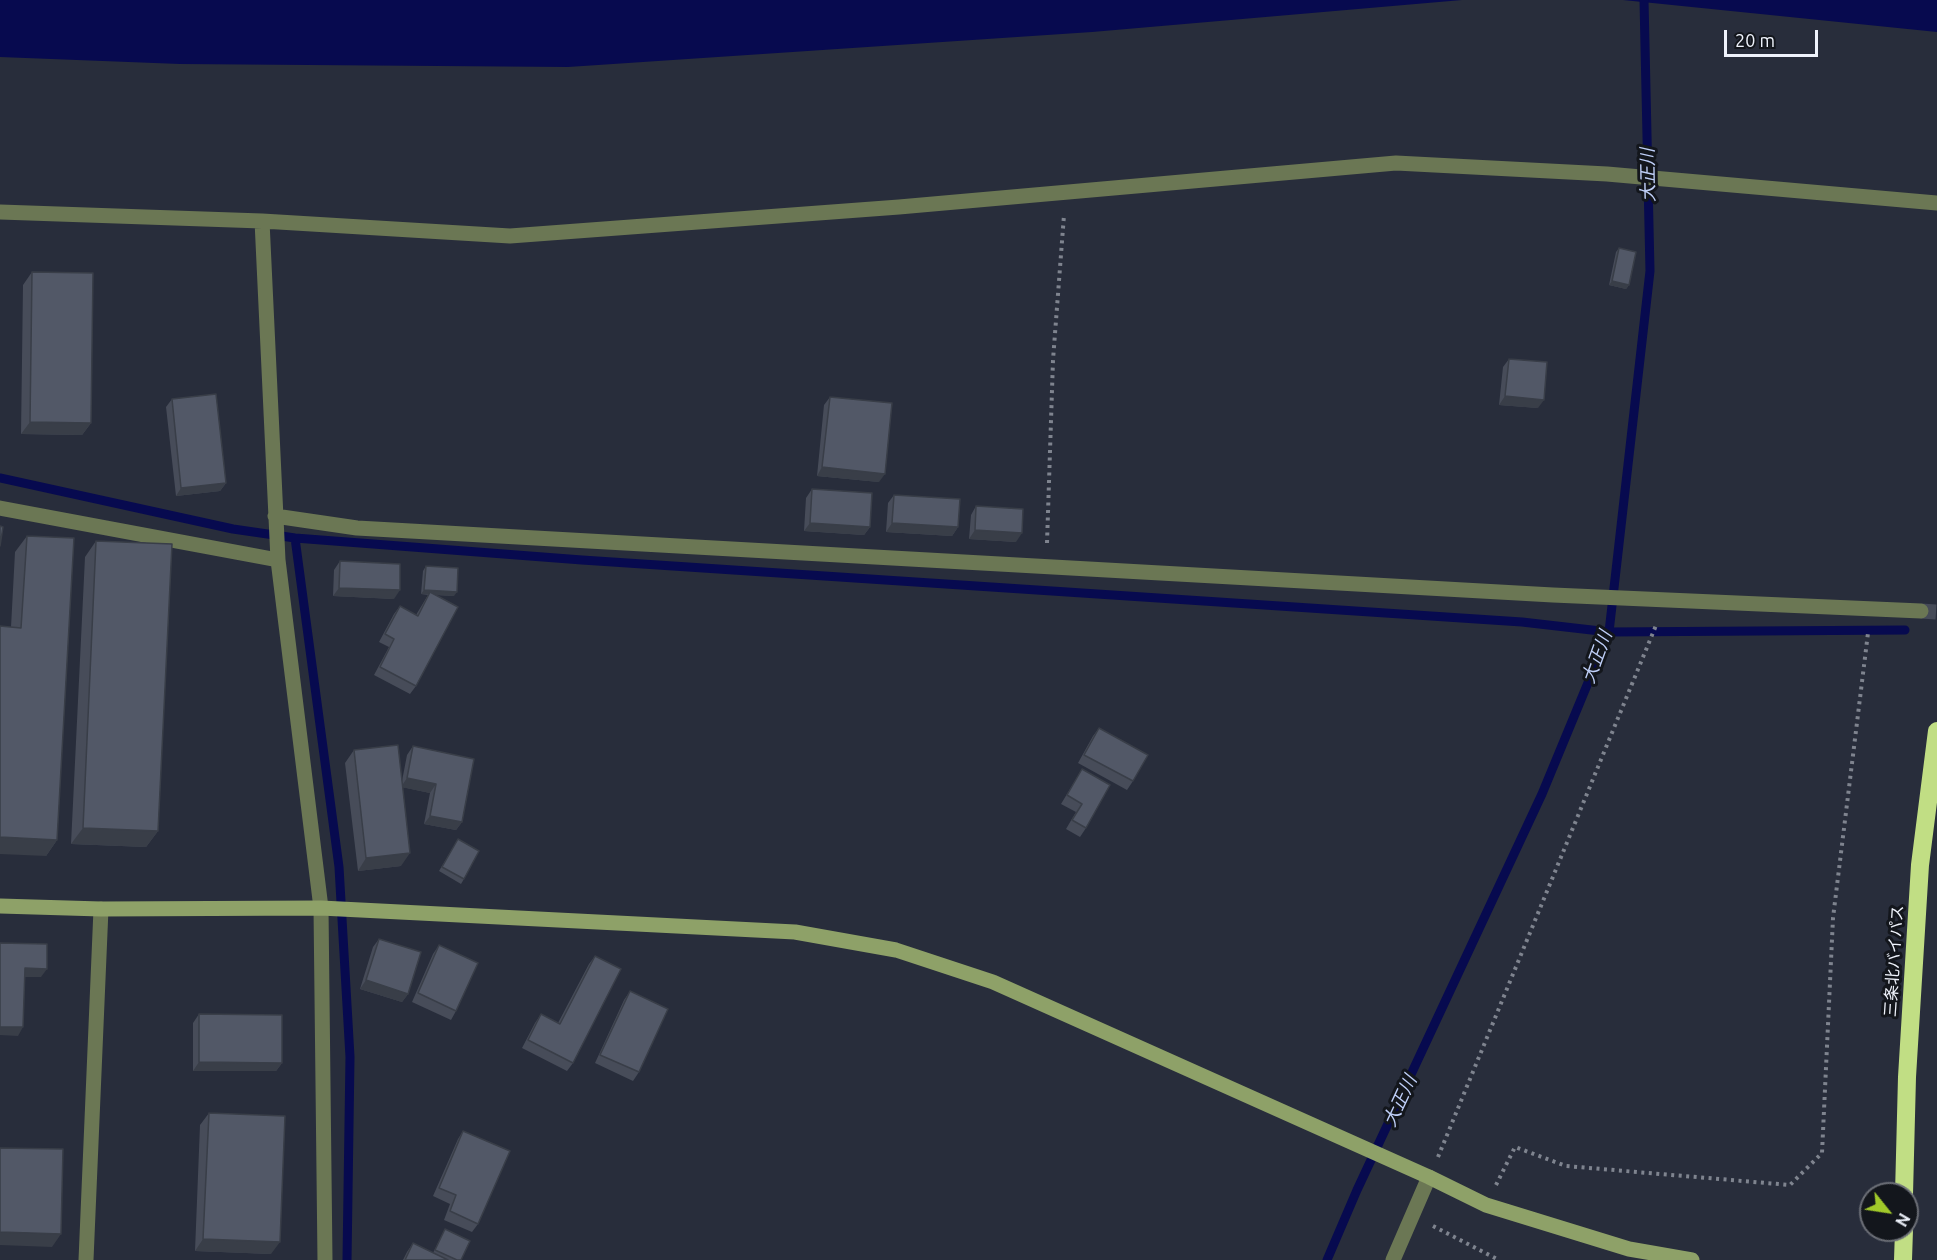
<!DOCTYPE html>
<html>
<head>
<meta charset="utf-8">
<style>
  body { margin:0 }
  #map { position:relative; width:1937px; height:1260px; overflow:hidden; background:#282d3b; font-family:Ubuntu,sans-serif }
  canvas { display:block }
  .north { position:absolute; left:1859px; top:1182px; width:60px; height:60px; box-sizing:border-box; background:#13161c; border:2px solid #6b6e76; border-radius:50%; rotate:120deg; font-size:16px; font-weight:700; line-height:24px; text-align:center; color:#eff3fc }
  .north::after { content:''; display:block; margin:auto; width:21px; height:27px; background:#a1c92a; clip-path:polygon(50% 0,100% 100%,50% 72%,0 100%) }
  .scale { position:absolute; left:1724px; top:30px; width:94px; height:27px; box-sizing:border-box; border:3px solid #eff3fc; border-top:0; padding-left:8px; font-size:18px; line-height:21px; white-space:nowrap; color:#eff3fc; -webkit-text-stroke:4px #13161c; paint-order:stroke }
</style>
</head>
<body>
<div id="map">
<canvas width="1937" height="1260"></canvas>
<div class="north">N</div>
<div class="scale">20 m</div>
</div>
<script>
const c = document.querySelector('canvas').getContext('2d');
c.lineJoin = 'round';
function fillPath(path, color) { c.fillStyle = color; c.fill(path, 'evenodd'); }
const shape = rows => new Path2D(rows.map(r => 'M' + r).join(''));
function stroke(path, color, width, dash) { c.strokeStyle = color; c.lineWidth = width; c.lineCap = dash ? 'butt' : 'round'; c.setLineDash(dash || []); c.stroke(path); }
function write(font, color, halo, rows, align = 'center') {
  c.font = font + ' Ubuntu,"Noto Sans JP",sans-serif'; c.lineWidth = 6; c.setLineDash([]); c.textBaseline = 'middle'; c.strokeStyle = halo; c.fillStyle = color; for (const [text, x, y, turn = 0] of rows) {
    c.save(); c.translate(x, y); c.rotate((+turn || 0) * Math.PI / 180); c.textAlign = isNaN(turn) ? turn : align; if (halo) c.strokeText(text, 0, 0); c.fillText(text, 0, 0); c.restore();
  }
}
fillPath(shape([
  [0,0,1462,0,1092,32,568,67,180,64,0,57],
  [1623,0,1937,0,1937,32]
]), '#070a4f');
stroke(shape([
  [0,478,233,529,295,538,582,560,1522,622,1609,632,1905,630],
  [295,538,339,867,350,1057,347,1260],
  [1327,1260,1357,1190,1542,794,1609,632,1650,271,1644,0]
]), '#070a4f', 9);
stroke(shape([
  [1921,611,1937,612]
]), '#464b58', 15, [15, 8]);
stroke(shape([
  [1047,543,1053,360,1064,215],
  [1438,1157,1657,623],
  [1496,1185,1515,1147,1566,1166,1790,1185,1822,1153,1833,918,1868,633],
  [1433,1226,1499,1260]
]), '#7f848f', 4, [3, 4.5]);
stroke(shape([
  [0,212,262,221,510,236,899,207,1396,163,1607,174,1937,203],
  [262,221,278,560,321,908,325,1260],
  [0,508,278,560],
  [275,516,357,528,1553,595,1921,611],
  [86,1260,101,909],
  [1393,1260,1429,1177]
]), '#6b7754', 15);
stroke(shape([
  [0,906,101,909,321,908,795,932,896,950,993,982,1429,1177,1486,1205,1629,1249,1692,1260]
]), '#8ea168', 15);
stroke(shape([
  [1904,1194,1907,1077,1920,865,1937,731],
  [1903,1260,1904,1230]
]), '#c1de84', 18);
fillPath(shape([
  [1619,248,1629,285,1626,289,1609,285,1616,252],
  [32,272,91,423,82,435,21,434,23,285],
  [1509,359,1538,408,1499,405,1503,367],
  [830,397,879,482,817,476,824,405],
  [172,399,226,483,220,491,176,496,166,407],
  [812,489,870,527,864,535,804,531,806,498],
  [894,495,958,527,952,536,886,532,888,503],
  [976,506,1016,542,969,539,971,515],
  [27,536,57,840,46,856,11,627,15,552],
  [96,541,158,831,146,847,71,844,85,557],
  [340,561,394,599,333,596,334,570],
  [426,566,454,596,436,595,416,686,410,694,374,675,389,647,379,642,394,614,400,606,416,615,428,595,421,594,423,571],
  [1099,728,1133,781,1127,790,1078,763,1093,736],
  [413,746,462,822,456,830,424,824,430,793,402,787,401,866,358,871,345,763,354,750,402,781,407,755],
  [1082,769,1086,828,1080,837,1066,829,1076,812,1061,804],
  [458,839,464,879,461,884,439,871],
  [379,939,408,994,402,1002,360,989,373,947],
  [439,945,456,1011,451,1020,412,1002,433,954],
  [595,956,573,1063,567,1071,522,1048,535,1023,541,1014,558,1023,589,964],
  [630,991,639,1072,633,1081,595,1063,624,1000],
  [199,1014,282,1063,276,1071,193,1071,193,1023],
  [209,1113,271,1254,195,1251,200,1125],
  [463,1131,478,1224,472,1232,444,1220,450,1204,433,1196,458,1139],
  [445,1229,461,1260,403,1260,407,1252,413,1243,433,1253]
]), '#474c59');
fillPath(shape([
  [1612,281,1629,285,1626,289,1609,285],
  [1505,396,1544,400,1538,408,1499,405],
  [30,422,91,423,82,435,21,434],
  [822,467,885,474,879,482,817,476],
  [226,483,220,491,176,496,181,488],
  [810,523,870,527,864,535,804,531],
  [892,523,958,527,952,536,886,532],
  [975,530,1022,533,1016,542,969,539],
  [339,588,400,590,394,599,333,596],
  [424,590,457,592,454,596,421,594],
  [407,778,436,784,430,793,401,787],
  [430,816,462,822,456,830,424,824],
  [83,828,158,831,146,847,71,844],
  [0,837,57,840,46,856,0,854],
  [410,853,401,866,358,871,366,858],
  [25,968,47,969,41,977,19,977],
  [366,980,408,994,402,1002,360,989],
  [0,1027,23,1027,18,1036,0,1035],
  [199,1062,282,1063,276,1071,193,1071],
  [0,1232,61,1234,52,1247,0,1245],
  [203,1239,280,1242,271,1254,195,1251]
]), '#393e48');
const building = shape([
  [1619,248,1636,252,1629,285,1612,281,1619,248],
  [32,272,93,273,91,423,30,422,32,272],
  [1509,359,1547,362,1544,400,1505,396,1509,359],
  [216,394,226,483,181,488,172,399,216,394],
  [830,397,892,403,885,474,822,467,830,397],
  [812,489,872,493,870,527,810,523,812,489],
  [894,495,960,499,958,527,892,523,894,495],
  [976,506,1023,509,1022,533,975,530,976,506],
  [0,526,3,527,0,546,0,526],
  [27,536,74,538,57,840,0,837,0,626,21,628,27,536],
  [96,541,172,544,158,831,83,828,96,541],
  [340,561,400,564,400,590,339,588,340,561],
  [426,566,458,568,457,592,424,590,426,566],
  [430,592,458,607,416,686,380,667,394,639,385,634,400,606,418,616,430,592],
  [1099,728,1148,755,1133,781,1084,755,1099,728],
  [398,745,410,853,366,858,354,750,398,745],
  [413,746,474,759,462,822,430,816,436,784,407,778,413,746],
  [1082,769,1110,785,1086,828,1072,820,1082,804,1067,795,1082,769],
  [458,839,479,851,464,879,442,867,458,839],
  [379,939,421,952,408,994,366,980,379,939],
  [0,943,47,944,47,969,25,968,23,1027,0,1027,0,943],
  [439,945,478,963,456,1011,418,993,439,945],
  [595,956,621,969,573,1063,528,1040,541,1014,560,1024,595,956],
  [630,991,668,1009,639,1072,600,1055,630,991],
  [199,1014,282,1015,282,1063,199,1062,199,1014],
  [209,1113,285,1116,280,1242,203,1239,209,1113],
  [463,1131,510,1151,478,1224,450,1211,456,1195,439,1188,463,1131],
  [0,1148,63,1149,61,1234,0,1232,0,1148],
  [445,1229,470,1241,461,1260,457,1260,435,1250,445,1229],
  [413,1243,448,1260,405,1260,413,1243]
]);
fillPath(building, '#525867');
stroke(building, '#393e48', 1.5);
write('16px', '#eff3fc', '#13161c', [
  ["三条北バイパス",1894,961,-86]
]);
write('italic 18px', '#bfcff8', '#13161c', [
  ["大正川",1648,175,-91],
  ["大正川",1597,657,-70],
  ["大正川",1400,1101,-65]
]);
</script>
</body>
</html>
